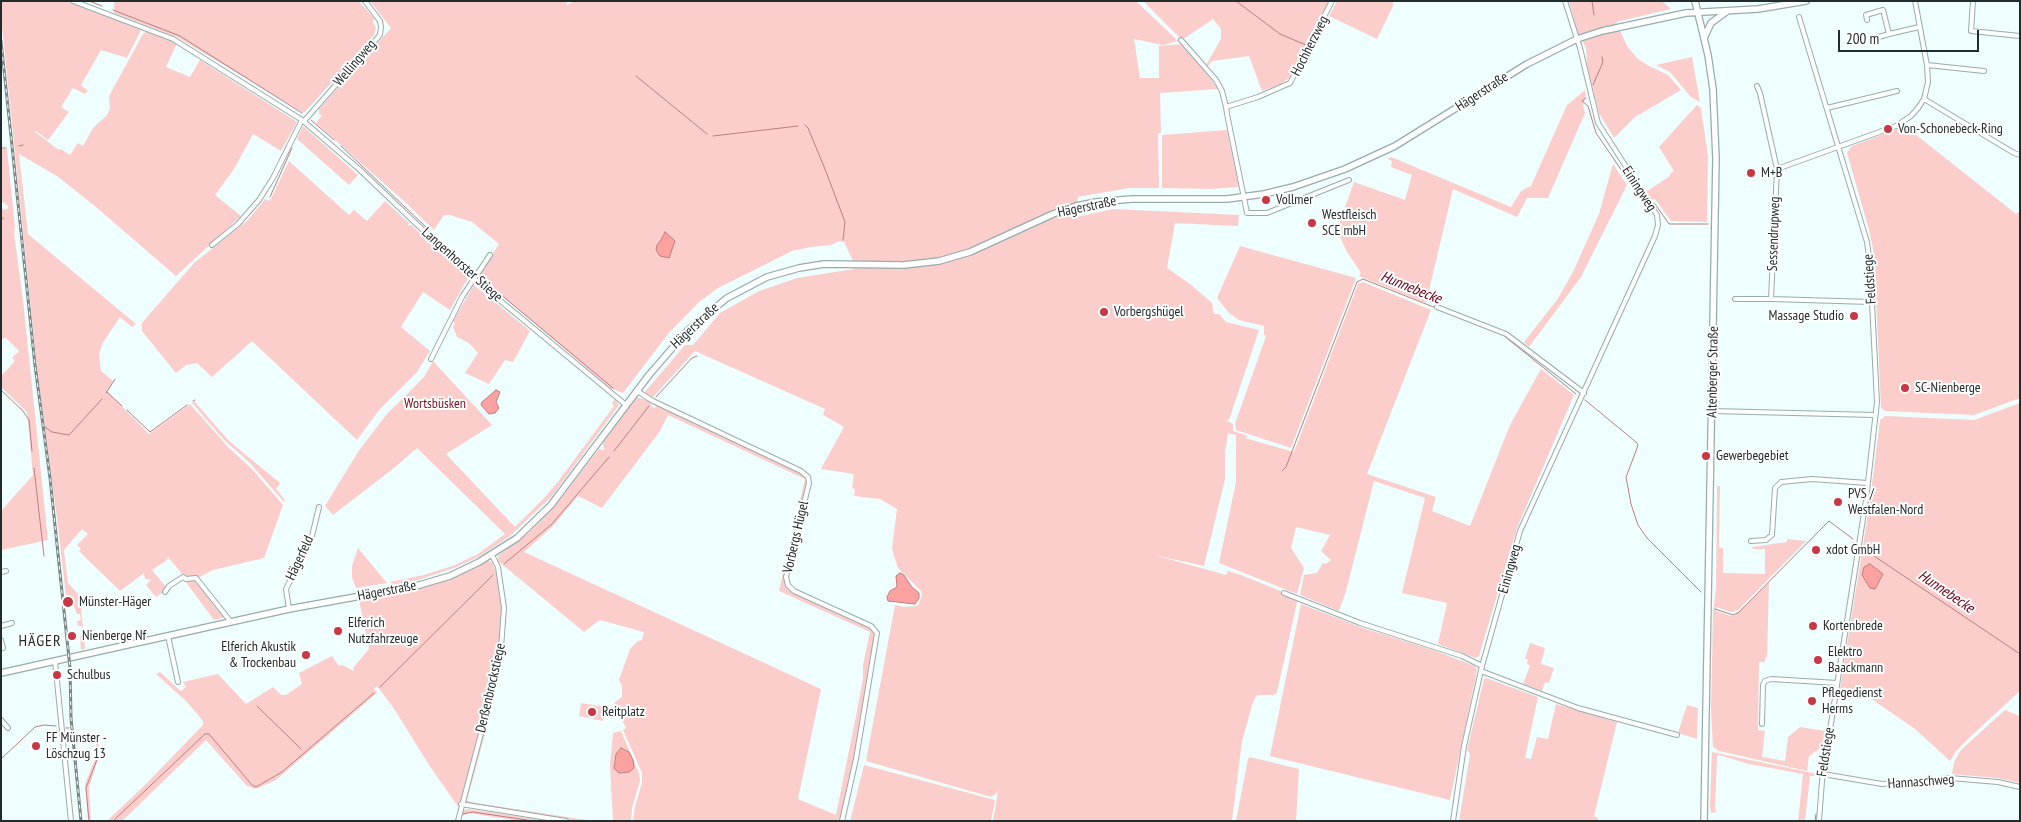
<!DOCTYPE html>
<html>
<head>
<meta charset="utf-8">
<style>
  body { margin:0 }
  #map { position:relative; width:2021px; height:822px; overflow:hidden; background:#effefe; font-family:"PT Sans Narrow",sans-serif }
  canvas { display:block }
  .frame { position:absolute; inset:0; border:2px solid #232c2c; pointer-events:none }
  .scale { position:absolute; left:1838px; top:30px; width:141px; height:22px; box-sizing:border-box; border:2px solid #232c2c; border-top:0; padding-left:6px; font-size:15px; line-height:18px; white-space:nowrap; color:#232c2c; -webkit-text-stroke:4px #fff; paint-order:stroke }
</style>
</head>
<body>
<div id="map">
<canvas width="2021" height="822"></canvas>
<div class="frame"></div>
<div class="scale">200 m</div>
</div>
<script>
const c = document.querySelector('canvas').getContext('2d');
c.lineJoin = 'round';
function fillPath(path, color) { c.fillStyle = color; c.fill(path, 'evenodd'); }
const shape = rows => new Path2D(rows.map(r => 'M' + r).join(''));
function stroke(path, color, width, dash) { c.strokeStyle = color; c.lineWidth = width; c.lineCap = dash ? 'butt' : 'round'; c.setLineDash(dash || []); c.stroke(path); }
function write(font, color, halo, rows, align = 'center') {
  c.font = font + ' "PT Sans Narrow",sans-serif'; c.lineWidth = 4; c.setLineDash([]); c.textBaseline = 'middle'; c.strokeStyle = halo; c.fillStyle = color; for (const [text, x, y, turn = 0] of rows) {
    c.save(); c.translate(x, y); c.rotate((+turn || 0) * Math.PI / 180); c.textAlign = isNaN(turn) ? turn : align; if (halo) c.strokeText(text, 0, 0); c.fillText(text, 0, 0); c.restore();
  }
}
fillPath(shape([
  [1,1,69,1,141,30,127,58,101,50,81,85,88,91,85,94,73,88,61,107,69,112,48,140,36,131,35,132,59,150,61,149,70,155,78,143,83,146,93,128,107,115,110,108,109,96,143,34,147,31,177,43,166,67,190,77,200,60,297,122,281,151,253,134,234,169,215,195,241,216,176,276,96,207,57,176,19,154,28,234,136,324,132,327,120,317,102,344,99,354,101,371,113,381,107,391,149,434,190,404,229,448,252,469,283,505,264,558,213,570,198,578,197,576,189,577,183,575,168,557,167,560,152,570,166,587,165,591,156,597,146,585,151,580,145,579,144,573,120,591,79,551,81,549,77,545,88,534,82,529,64,550,68,583,80,596,85,649,81,650,80,636,83,635,82,626,78,626,77,621,81,620,80,614,77,614,73,604,67,605,57,518,38,377,1,17],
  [116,1,359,1,374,18,373,22,376,28,374,35,304,113,177,37,114,13,114,3],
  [370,1,566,1,567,5,574,1,1136,1,1178,41,1163,45,1134,39,1140,78,1159,78,1159,46,1181,44,1203,68,1218,89,1160,93,1161,133,1158,134,1159,188,1129,188,1078,197,1076,217,1114,209,1239,215,1238,226,1175,223,1167,268,1190,284,1212,303,1214,314,1219,314,1226,322,1259,330,1229,420,1226,420,1233,424,1233,431,1248,436,1245,438,1294,452,1358,284,1363,282,1431,310,1367,474,1436,497,1432,511,1470,526,1510,425,1541,369,1574,395,1517,528,1479,656,1476,658,1438,644,1447,603,1402,593,1425,498,1374,481,1346,591,1339,611,1300,595,1304,575,1317,573,1323,563,1326,564,1331,560,1321,551,1330,535,1296,527,1291,548,1304,568,1297,594,1219,563,1236,482,1236,435,1228,433,1225,453,1225,479,1204,566,1154,555,1226,575,1228,571,1241,575,1298,598,1277,692,1274,695,1257,695,1253,702,1242,741,1232,821,993,821,998,792,991,797,866,761,895,605,905,607,918,606,922,595,921,591,898,568,894,556,892,548,897,509,880,499,854,496,855,489,852,488,854,474,821,469,844,427,823,415,825,409,695,351,653,397,644,393,685,345,693,345,720,313,759,291,797,278,854,269,854,263,844,242,839,241,831,245,811,247,792,251,718,288,699,302,668,334,623,393,610,388,479,276,499,244,472,222,450,215,444,215,434,230,405,202,316,123,322,115,319,114,319,109,391,28],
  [1143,1,1329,1,1329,3,1289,78,1281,84,1262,91,1249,56,1212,61,1208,66,1206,65,1221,39,1221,29,1213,19,1182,40],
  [1337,1,1391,1,1394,4,1377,39,1329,16],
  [1569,1,1662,1,1671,9,1616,22,1627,46,1637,58,1647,65,1668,75,1681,90,1635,117,1614,138,1599,113,1587,64,1586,48,1577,30],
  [1692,57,1700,102,1691,97,1670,72,1656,65],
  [1585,90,1586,95,1583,105,1585,113,1548,198,1527,198,1517,217,1453,189,1426,303,1359,276,1361,273,1347,252,1337,230,1354,182,1405,200,1412,175,1391,167,1392,161,1387,159,1391,157,1511,207,1521,191,1531,186,1567,105],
  [1697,105,1701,108,1708,156,1707,222,1671,221,1655,199,1651,200,1646,192,1670,176,1670,174,1674,171,1659,147],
  [303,126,358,175,349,185,297,139],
  [1905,126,2016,214,2020,211,2020,398,1974,415,1885,411,1881,408,1874,253,1869,230,1847,153,1852,146],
  [1227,130,1239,187,1210,189,1162,188,1162,135],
  [1,149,7,149,15,227,14,233,23,300,48,540,1,550,1,511,33,475,27,412,1,387,1,373,3,374,15,361,12,358,19,351,5,337,1,341,1,208,6,210,8,208,8,206,3,202,1,204],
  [289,161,349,215,354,210,367,221,385,201,409,223,408,226,411,225,468,278,450,310,423,292,401,327,430,351,417,372,379,410,357,440,252,341,212,377,197,363,186,365,176,373,142,331,142,323,194,263,247,221,265,199,270,201],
  [1613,164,1627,185,1581,277,1529,347,1524,342,1557,300,1573,272,1599,214],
  [1240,246,1356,278,1291,448,1236,430,1235,424,1266,336,1264,334,1264,326,1239,320,1229,313,1217,298],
  [474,285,530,331,513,362,505,360,489,384,465,373,478,353,469,343,457,337,453,327,455,323,453,321,457,314],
  [433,361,492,425,446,454,515,527,545,497,557,483,614,406,612,403,615,399,619,405,552,496,510,536,480,556,454,568,418,580,393,585,390,582,424,575,455,565,478,554,505,534,417,448,394,468,333,515,325,506,358,452,386,415,424,377],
  [636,397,650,401,652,407,655,408,657,404,803,474,806,478,807,484,785,578,785,585,790,590,870,628,875,636,855,758,841,821,633,821,635,806,642,783,642,773,623,730,626,728,614,703,622,697,622,686,619,680,630,649,638,641,642,640,644,632,600,620,584,632,498,561,498,556,527,534,556,505,599,449,604,450,603,443],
  [668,415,805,479,779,591,870,632,863,665,863,678,857,711,836,815,798,799,821,689,524,552,552,527,578,496,602,508,660,431],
  [194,401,229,441,280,483,276,489,285,500,284,502,249,462,224,440,192,403],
  [2020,403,2020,691,1971,736,1956,751,1950,761,1915,729,1873,700,1844,687,1840,689,1869,508,1880,420,1885,416,1974,420],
  [1717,486,1720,486,1719,548,1723,548,1723,573,1765,574,1765,549,1753,549,1752,547,1787,542,1787,539,1806,541,1738,610,1731,612,1716,607,1716,611,1731,616,1736,615,1769,582,1767,657,1765,657,1765,662,1759,662,1758,730,1765,731,1762,757,1785,761,1788,737,1800,727,1825,731,1822,747,1809,756,1807,771,1719,751,1713,747,1711,710,1713,613,1716,588],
  [358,548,387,583,356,588,352,577,352,566],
  [488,561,492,562,496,572,503,608,500,656,459,808,431,768,393,707,377,686,374,689,377,693,276,780,256,789,247,786,206,740,122,821,107,821,145,785,203,725,203,721,187,702,156,674,160,672,181,691,186,687,183,682,218,674,246,704,273,687,281,695,286,695,302,684,299,673,332,656,339,666,342,665,354,671,353,668,369,649,359,600,428,586,458,576],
  [196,579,227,617,214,620,185,581],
  [1301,604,1363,628,1433,650,1475,666,1477,670,1450,800,1270,756],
  [1530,643,1545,648,1541,664,1554,668,1549,683,1545,682,1542,691,1523,684,1530,666,1527,664,1528,659,1525,659],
  [1486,678,1538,697,1525,758,1531,759,1537,737,1548,739,1556,704,1617,722,1594,816,1598,818,1598,821,1459,821,1470,754,1467,750,1484,679],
  [494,701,467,800,470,802,593,821,576,821,466,803,465,795,491,703],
  [581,703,605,707,603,721,579,716],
  [1687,705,1698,708,1697,739,1678,733],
  [2005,710,2020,716,2020,783,1997,778,1952,774,1954,762,1961,750],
  [621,731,639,773,640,781,632,808,631,821,613,821,610,764,613,733],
  [622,748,631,771,619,773,614,768,614,762,616,754,619,750],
  [95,735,98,739,100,753,89,787,91,821,88,821,85,784,97,754],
  [1712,752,1817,774,1817,776,1810,776,1805,821,1798,821,1803,774,1749,764,1719,755,1717,757,1715,810,1717,812,1711,813,1710,807],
  [1250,757,1299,769,1296,821,1236,821,1248,759],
  [864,765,995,800,991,821,850,821],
  [468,809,549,821,520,821,468,813,462,816,462,811]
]), '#fbcecc');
const water = shape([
  [665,232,675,241,669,258,660,256,656,250,657,245,661,240,665,232],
  [496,390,500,392,496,402,499,408,495,413,489,414,481,405,482,402,496,390],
  [1870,564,1883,574,1875,589,1870,588,1862,575,1864,567,1870,564],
  [900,573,904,575,911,586,919,593,919,598,915,604,888,601,887,597,890,591,897,587,896,576,900,573],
  [621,748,629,752,633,760,634,768,629,772,619,773,614,768,616,754,621,748]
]);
fillPath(water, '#fda2a1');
stroke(water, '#bc7f7e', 1);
stroke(shape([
  [89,1,102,6],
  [1236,1,1280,34,1306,45],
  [1592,1,1594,15],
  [113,10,180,36,302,113],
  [636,76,707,134],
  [1593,85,1603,62,1602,57],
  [1586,98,1582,101,1588,106,1596,133,1633,187],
  [311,120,334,140],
  [805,125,808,128,825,169,845,222,843,240],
  [713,136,798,126],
  [19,146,23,145],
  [341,146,427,228],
  [1,148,6,148],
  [270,197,292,148],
  [1652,203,1655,204,1669,224,1708,224],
  [1,217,4,219],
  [436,237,467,267],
  [482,279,613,388],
  [1484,327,1503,335,1576,394],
  [1,390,23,411,29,420,32,451],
  [107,392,122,406],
  [106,393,115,379],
  [656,397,692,358,697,356],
  [1585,400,1636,442,1638,445,1636,451,1626,477,1631,504,1638,525,1647,538,1701,592],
  [193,401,195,400],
  [127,410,150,432,187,405],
  [45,427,52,432,69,435,102,399],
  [614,451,649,406],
  [34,468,44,556],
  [1282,471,1286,467,1357,282,1363,279,1436,308],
  [1862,546,1874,556,2020,654],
  [504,564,552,524,609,457],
  [1715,609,1733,615,1738,613,1829,521,1853,539],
  [380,687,493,575],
  [257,706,301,749],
  [66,728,69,728],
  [1,759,35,727,44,725,56,726],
  [463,814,473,812,533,821],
  [89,821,86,788,98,757,98,747],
  [113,821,205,734,209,734,252,785,256,787,282,772,374,693],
  [453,821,454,820],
  [1815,821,1816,814]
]), '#bc7f7e', 1);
const minor = shape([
  [73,1,173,39,302,120,360,170,473,278,626,405],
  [1332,1,1290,83,1258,97,1226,107,1227,114,1247,213,1267,213,1349,180],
  [1973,1,1971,31,2020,36],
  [1799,17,1867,242,1870,263,1877,402,1866,500,1822,781,1819,821],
  [1867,20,1866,15,1883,10,1889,34,1919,27],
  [1872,39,1889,34],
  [1181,40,1216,80,1222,91,1226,107],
  [1927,65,1984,71],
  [1757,86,1760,93,1777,169,1896,126,1911,116,1918,108,1924,99,1928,82,1927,65,1915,1],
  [1924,99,2014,153,2020,155],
  [1827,108,1897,91],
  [304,121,380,35,381,27,380,21,365,1],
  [212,245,238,224,259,200,273,178,302,120],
  [1735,299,1771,299,1777,169],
  [1771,299,1871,302],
  [1437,307,1506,334,1584,393],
  [431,359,462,297,490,255],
  [637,391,653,401,801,471,808,477,809,483,786,577,788,585,794,591,871,626,877,633,856,759,842,821],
  [1712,411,1875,415],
  [1751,541,1766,540,1772,535,1775,488,1781,482,1812,479,1867,483],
  [1,572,6,571],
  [165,592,169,586,183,577,186,579,196,578,231,622],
  [1284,593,1360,623,1462,656,1482,666],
  [289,609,286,589,312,536,319,507],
  [1,626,12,623],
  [168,636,178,682],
  [1,640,3,648],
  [55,661,71,821],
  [1481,671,1578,708,1677,735],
  [1,720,8,728],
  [1762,724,1763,685,1765,681,1771,679,1837,683],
  [1823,774,1882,784,1950,778,1998,782,2020,787],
  [461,804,566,821],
  [458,821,500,661,504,608,498,567,492,555],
  [1453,821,1464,746,1482,666,1520,531,1655,236,1658,225,1657,215,1598,123,1580,48,1565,1]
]);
const secondary = shape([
  [1695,1,1708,55,1713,89,1716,159,1704,821],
  [1705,36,1711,23,1726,12],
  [1,673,289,609,416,586,450,576,479,562,517,538,551,505,649,375,687,331,727,298,767,277,799,268,824,264,904,265,939,261,970,252,1053,214,1076,206,1096,202,1132,199,1227,199,1264,194,1293,187,1345,169,1395,146,1527,64,1577,39,1602,31,1686,13,1758,9,1806,1]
]);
stroke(minor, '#96acad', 6);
stroke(secondary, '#96acad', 8);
stroke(minor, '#fff', 4);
stroke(secondary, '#fff', 5.5);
const rail = shape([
  [1,41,35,365,50,478,70,668,71,718,81,821]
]);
stroke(rail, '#7a8686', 3);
stroke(rail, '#fff', 1, [4]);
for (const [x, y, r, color] of [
  [1888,129,5,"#c83844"],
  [1751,173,5,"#c83844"],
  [1266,200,5,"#c83844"],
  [1312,223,5,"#c83844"],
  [1104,312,5,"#c83844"],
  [1854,316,5,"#c83844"],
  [1905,388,5,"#c83844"],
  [1706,456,5,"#c83844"],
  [1838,502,5,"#c83844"],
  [1816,550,5,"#c83844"],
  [68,602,6,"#c83844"],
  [1813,626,5,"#c83844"],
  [338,631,5,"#c83844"],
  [72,636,5,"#c83844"],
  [306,655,5,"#c83844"],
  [1818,660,5,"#c83844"],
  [57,675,5,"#c83844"],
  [1812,701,5,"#c83844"],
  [592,712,5,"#c83844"],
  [36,746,5,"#c83844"]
]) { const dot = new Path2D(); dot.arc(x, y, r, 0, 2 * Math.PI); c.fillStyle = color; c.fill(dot); stroke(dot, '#fff', 2); }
write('14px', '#232c2c', '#fff', [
  ["Hochherzweg",1310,46,-63],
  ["Wellingweg",355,63,-49],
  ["Hägerstraße",1482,92,-33],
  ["Einingweg",1639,189,57],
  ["Hägerstraße",1087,207,-12],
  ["Sessendrupweg",1774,234,-88],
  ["Langenhorster Stiege",462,265,42],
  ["Feldstiege",1870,279,-94],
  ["Hägerstraße",695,326,-43],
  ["Altenberger Straße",1713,372,-89],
  ["Vorbergs Hügel",796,537,-77],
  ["Hägerfeld",300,558,-65],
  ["Einingweg",1510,569,-74],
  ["Hägerstraße",387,591,-11],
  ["Derßenbrockstiege",491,688,-77],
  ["Feldstiege",1826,752,-81],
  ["Hannaschweg",1921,782,-4]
]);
write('14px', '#232c2c', '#fff', [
  ["Von-Schonebeck-Ring",1898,129],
  ["M+B",1761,173],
  ["Vollmer",1276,200],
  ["Westfleisch",1322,215],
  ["SCE mbH",1322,231],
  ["Vorbergshügel",1114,312],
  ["Massage Studio",1844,316,"right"],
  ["SC-Nienberge",1915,388],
  ["Gewerbegebiet",1716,456],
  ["PVS /",1848,494],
  ["Westfalen-Nord",1848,510],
  ["xdot GmbH",1826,550],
  ["Münster-Häger",79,602],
  ["Elferich",348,623],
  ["Nutzfahrzeuge",348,639],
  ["Kortenbrede",1823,626],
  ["Nienberge Nf",82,636],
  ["Elferich Akustik",296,647,"right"],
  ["& Trockenbau",296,663,"right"],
  ["Elektro",1828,652],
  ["Baackmann",1828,668],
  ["Schulbus",67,675],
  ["Pflegedienst",1822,693],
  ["Herms",1822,709],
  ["Reitplatz",602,712],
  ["FF Münster -",46,738],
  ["Löschzug 13",46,754]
], 'left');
write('14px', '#790e1e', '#fff', [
  ["Wortsbüsken",435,404]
]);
write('italic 15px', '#710218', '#fff', [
  ["Hunnebecke",1411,288,22],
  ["Hunnebecke",1946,592,34]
]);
c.letterSpacing = '1px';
write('16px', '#232c2c', '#fff', [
  ["HÄGER",40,641]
]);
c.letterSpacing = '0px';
</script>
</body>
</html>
